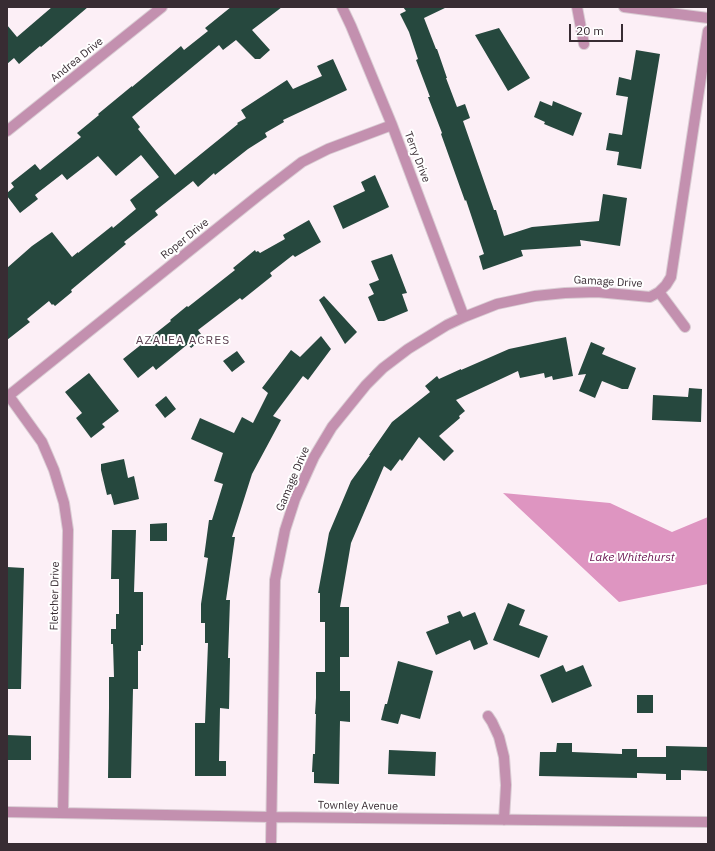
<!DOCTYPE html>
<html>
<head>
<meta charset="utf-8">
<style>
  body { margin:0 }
  #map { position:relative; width:715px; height:851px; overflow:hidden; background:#fceff6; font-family:"IBM Plex Sans",sans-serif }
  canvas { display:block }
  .frame { position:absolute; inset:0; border:8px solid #382c33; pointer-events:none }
  .scale { position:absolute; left:569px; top:24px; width:54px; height:18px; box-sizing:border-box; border:2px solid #382c33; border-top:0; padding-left:5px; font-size:12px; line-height:14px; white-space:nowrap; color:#382c33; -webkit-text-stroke:3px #fff; paint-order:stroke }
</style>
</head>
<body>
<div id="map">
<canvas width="715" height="851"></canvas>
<div class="frame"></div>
<div class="scale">20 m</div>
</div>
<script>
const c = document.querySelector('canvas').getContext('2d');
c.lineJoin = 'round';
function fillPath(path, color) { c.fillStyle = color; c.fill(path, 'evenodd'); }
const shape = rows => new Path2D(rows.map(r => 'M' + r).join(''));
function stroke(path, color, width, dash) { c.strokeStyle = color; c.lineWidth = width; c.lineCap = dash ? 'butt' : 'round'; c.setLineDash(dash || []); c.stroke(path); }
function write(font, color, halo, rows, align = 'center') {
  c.font = font + ' "IBM Plex Sans",sans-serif'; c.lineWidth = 4; c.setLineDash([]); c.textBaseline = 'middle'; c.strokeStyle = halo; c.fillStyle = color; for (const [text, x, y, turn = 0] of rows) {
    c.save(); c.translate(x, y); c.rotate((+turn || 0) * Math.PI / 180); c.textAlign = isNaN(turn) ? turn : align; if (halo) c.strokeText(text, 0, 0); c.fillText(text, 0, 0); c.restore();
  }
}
fillPath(shape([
  [503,493,610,503,672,532,708,517,708,584,619,602]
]), '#de95c1');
fillPath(shape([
  [52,7,88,7,41,47,40,46,19,64,14,58,7,64,7,25,17,37],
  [231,7,282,7,252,30,270,50,260,59,255,59,236,40,223,50,219,45,132,117,140,127,138,129,175,175,238,124,237,123,246,118,241,110,287,80,293,89,322,76,317,66,333,59,347,90,283,120,284,122,265,133,267,137,248,149,215,175,214,173,198,187,193,181,155,211,158,215,124,242,126,244,71,290,72,292,55,306,53,304,52,305,49,301,27,319,30,322,7,340,7,268,32,246,52,232,72,257,78,252,78,253,112,226,113,228,136,209,130,200,159,177,141,155,116,176,98,156,67,180,62,174,35,195,38,199,20,213,7,196,7,193,14,187,11,183,35,164,40,170,81,137,77,133,99,115,98,114,132,86,132,87,181,46,184,50,208,31,205,28],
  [403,7,447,7,424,18,436,49,437,49,447,78,446,78,457,107,465,104,470,118,463,121,494,210,496,210,504,236,532,227,599,221,603,194,627,198,620,246,580,240,581,246,521,250,523,256,483,270,479,256,484,254,466,200,465,201,441,134,442,133,428,97,430,97,416,60,418,59,409,32,400,14,406,11],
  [499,28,530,78,508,91,475,35],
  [636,50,660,54,641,169,617,165,619,152,606,150,609,133,622,135,628,97,616,95,619,77,631,80],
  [540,101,552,106,553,101,582,113,573,136,544,124,545,122,534,117],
  [375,175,389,207,343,229,333,206,365,191,361,182],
  [309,220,321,242,295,257,293,255,270,273,272,276,242,300,240,298,198,330,204,338,191,348,188,344,156,370,153,366,138,378,123,359,171,321,170,320,187,306,188,307,235,270,233,268,255,250,256,252,258,251,260,253,285,239,283,235],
  [392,254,407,293,402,294,408,311,384,321,378,321,368,297,374,294,369,284,379,280,371,261],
  [324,296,357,332,345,344,319,300],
  [321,336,331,349,308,380,303,376,273,416,281,420,252,474,232,537,235,537,226,600,230,600,228,658,230,658,229,709,220,708,219,761,226,761,226,776,195,776,195,723,205,723,208,643,205,643,205,623,201,623,201,604,208,558,204,557,209,520,212,520,223,484,214,481,223,453,191,439,200,418,234,433,242,417,253,423,268,393,262,388,291,350,300,357],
  [566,337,573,376,553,380,552,376,545,378,544,373,520,378,518,371,456,400,465,411,459,416,460,418,439,436,454,451,444,461,419,437,402,461,400,459,391,471,384,466,351,543,340,607,349,607,349,657,340,657,340,691,350,691,350,722,340,721,339,784,314,783,314,772,312,772,313,754,315,754,316,714,315,714,316,698,316,672,325,672,325,622,320,622,320,593,318,593,329,533,351,481,370,455,369,455,392,422,430,392,425,386,437,376,439,379,461,369,461,370,509,349],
  [591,342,605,348,602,354,636,368,628,389,622,389,602,381,595,398,579,391,586,374,578,375],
  [237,351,245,362,232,372,223,361],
  [89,373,119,411,102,424,105,427,91,438,76,418,82,413,65,392],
  [689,388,702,389,701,422,652,420,653,395,688,397],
  [166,396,176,409,165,418,155,405],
  [124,459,128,478,134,476,139,499,114,505,111,494,107,495,101,470,101,464],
  [167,523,167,541,150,541,150,524],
  [112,530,136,530,134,592,143,592,143,645,141,645,141,651,138,651,138,689,133,689,131,778,108,778,109,708,109,677,114,677,113,644,111,644,111,629,116,629,116,614,119,614,119,579,111,579],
  [7,567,24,568,21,689,7,689],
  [508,603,525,610,519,625,548,636,539,658,493,640],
  [460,611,463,617,475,612,488,644,474,650,470,640,436,655,426,632,449,623,447,616],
  [398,661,433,671,420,719,401,714,398,724,381,720,385,704,387,704],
  [563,665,566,672,583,665,592,686,552,703,540,675],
  [637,695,653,695,653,713,637,713],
  [7,735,31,736,31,760,7,760],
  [557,743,572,743,572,752,622,754,622,749,637,749,637,757,666,757,666,746,708,747,708,771,681,770,681,780,666,780,666,774,637,773,637,778,539,776,540,752,556,752],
  [389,750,436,752,435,776,388,774]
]), '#26483e');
const minor = shape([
  [342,7,351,26,392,125,464,317],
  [577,7,584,44],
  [624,7,708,18],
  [7,131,162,7],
  [659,292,685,327],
  [9,396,42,442,54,470,64,503,68,530,63,813],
  [7,397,259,195,302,162,328,149,392,125],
  [488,716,492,722,499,737,504,757,506,785,504,820],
  [7,812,272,817,708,822],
  [271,844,275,580,285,530,295,499,314,457,332,427,366,385,383,368,408,349,447,325,464,317,497,304,535,296,565,293,597,292,650,297,659,292,666,285,671,277,708,31]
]);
stroke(minor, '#d9ccd3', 12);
stroke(minor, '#c390af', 10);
write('11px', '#382c33', '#fff', [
  ["Andrea Drive",77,60,-39],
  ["Terry Drive",417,157,69],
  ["Roper Drive",185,239,-39],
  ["Gamage Drive",608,282,3],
  ["Gamage Drive",293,479,-67],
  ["Fletcher Drive",55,596,-89],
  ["Townley Avenue",358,806,1]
]);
c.letterSpacing = '1px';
write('12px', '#5c4252', '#fff', [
  ["AZALEA ACRES",183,341]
]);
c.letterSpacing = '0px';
write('italic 12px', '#6a1551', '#fff', [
  ["Lake Whitehurst",632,558]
]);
</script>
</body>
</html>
